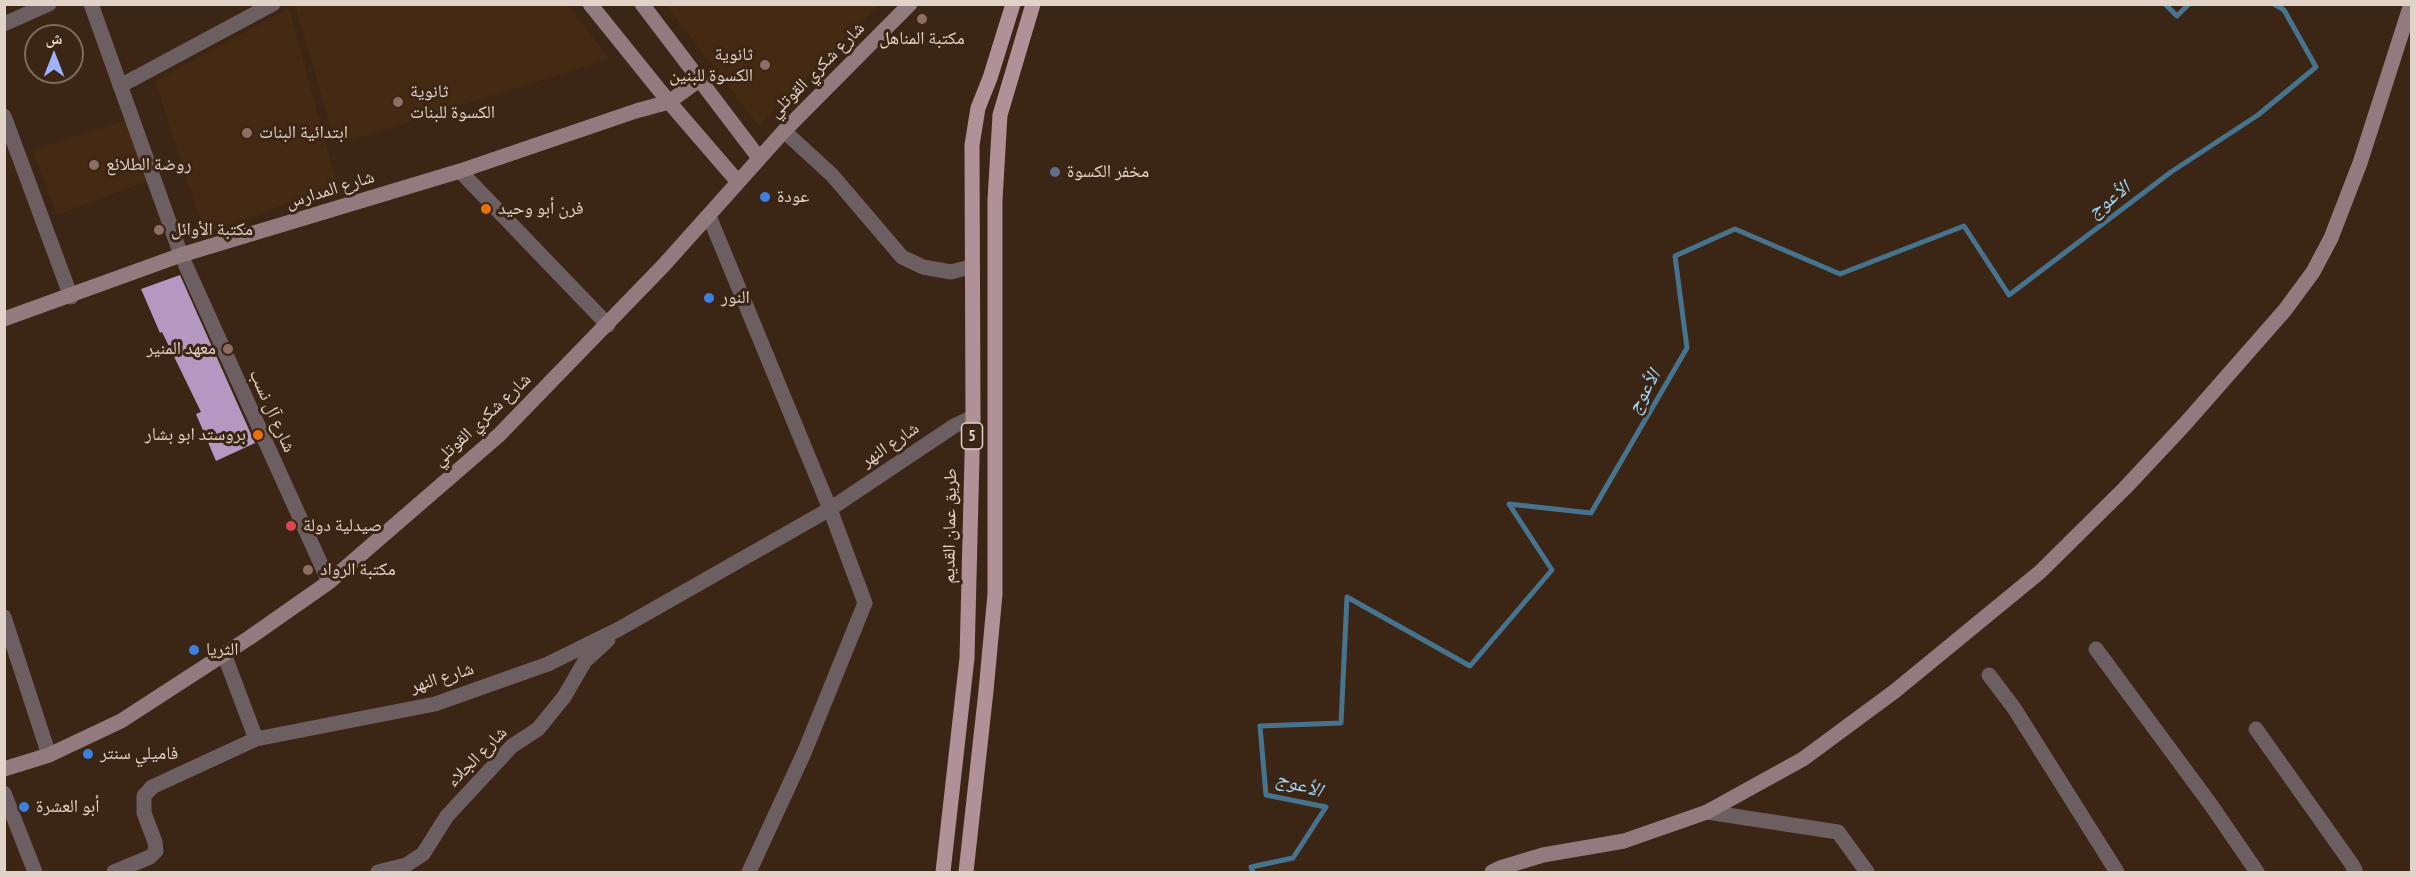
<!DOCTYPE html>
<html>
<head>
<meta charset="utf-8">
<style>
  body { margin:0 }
  #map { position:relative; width:2416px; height:877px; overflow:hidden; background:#3b2514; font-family:"PT Sans Narrow","Noto Naskh Arabic",sans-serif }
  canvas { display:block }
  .frame { position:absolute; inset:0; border:6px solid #e2d3c9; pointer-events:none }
  .north { position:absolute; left:24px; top:24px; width:60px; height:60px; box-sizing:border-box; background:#3b2514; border:2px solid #7e6b5c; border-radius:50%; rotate:0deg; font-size:16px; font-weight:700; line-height:24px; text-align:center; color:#e2d3c9 }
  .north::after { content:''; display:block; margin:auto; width:21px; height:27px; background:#9db4fd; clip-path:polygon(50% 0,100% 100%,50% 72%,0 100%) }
</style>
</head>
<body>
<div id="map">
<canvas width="2416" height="877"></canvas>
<div class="frame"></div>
<div class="north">ش</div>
</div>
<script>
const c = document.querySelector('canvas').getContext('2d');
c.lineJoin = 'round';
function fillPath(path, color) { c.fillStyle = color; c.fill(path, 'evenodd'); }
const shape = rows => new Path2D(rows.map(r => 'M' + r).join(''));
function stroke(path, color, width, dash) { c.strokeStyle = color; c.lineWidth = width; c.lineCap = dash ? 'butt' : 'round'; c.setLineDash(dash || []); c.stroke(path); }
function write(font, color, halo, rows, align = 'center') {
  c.font = font + ' "PT Sans Narrow","Noto Naskh Arabic",sans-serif'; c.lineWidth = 6; c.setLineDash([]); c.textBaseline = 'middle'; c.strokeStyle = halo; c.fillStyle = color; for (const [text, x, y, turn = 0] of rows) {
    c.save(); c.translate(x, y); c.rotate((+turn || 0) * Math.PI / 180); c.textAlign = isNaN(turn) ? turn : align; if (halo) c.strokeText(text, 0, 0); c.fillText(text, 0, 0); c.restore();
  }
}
fillPath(shape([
  [295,5,568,5,609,59,336,145],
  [666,5,878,5,759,126],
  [289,8,337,185,205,234,155,81],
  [134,117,153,179,57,215,33,150]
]), '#452a13');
stroke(shape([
  [2165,4,2177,16,2189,4],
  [1253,872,1251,867,1293,858,1326,807,1266,795,1260,726,1341,723,1347,597,1470,666,1552,570,1509,504,1591,513,1687,348,1675,256,1735,229,1840,274,1964,226,2009,295,2171,172,2258,115,2316,67,2284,10,2274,4]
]), '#46748f', 5);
fillPath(shape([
  [180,275,255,443,216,461,196,414,201,412,162,332,160,333,141,289]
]), '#b598c1');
stroke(shape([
  [91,4,181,255,329,582],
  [4,24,49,4],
  [120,86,273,4],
  [4,116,71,297],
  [784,131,832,175,902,257,923,267,951,272,970,267],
  [460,171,608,325],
  [709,216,830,509,865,603,804,753,749,872],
  [4,617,49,755],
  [2096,649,2211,805,2257,872],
  [224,654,256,739],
  [1989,675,2014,708,2117,872],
  [2256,729,2351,863,2355,870,2354,872],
  [4,793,35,872],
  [1707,812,1838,832,1867,872],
  [114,872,150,857,156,851,155,842,144,813,144,796,152,787,256,739,435,704,548,664,619,629,830,509,954,426,973,417],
  [378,872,406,865,423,854,447,816,512,746,538,729,564,697,585,661,608,640]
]), '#6d5e61', 15);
stroke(shape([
  [590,4,669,102,738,182],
  [642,4,759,158],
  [4,319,181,255,460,171,636,111,669,102,699,80],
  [4,769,49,755,121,721,249,638,329,582,499,435,663,266,784,131,910,4],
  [1492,872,1500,868,1543,855,1624,841,1707,812,1803,759,1895,691,2040,572,2125,488,2185,424,2285,310,2313,272,2331,238,2360,163,2411,4]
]), '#927b7f', 15);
stroke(shape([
  [943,872,967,658,973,417,972,145,978,108,990,78,1013,4],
  [966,872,986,691,995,594,995,200,1000,115,1033,4]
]), '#af9197', 15);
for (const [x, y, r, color] of [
  [922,19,6,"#8d6e63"],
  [765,65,6,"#8d6e63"],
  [398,102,6,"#8d6e63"],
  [247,133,6,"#8d6e63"],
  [94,165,6,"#8d6e63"],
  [1055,172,6,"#5c6f8a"],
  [765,197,6,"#3f7fe0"],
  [486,209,6,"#e8710a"],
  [159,230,6,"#8d6e63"],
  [709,298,6,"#3f7fe0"],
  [228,349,6,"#8d6e63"],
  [258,435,6,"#e8710a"],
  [291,526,6,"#e0444e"],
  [308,570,6,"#8d6e63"],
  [194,650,6,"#3f7fe0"],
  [88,754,6,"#3f7fe0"],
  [24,807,6,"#3f7fe0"]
]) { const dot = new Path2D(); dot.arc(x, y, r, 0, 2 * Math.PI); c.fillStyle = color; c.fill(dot); stroke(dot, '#3b2514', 2); }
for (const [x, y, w] of [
  [972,436,21]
]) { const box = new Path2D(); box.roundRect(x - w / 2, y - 13, w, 26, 4.5); c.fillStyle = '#3b2514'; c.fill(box); stroke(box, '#e2d3c9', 1.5); }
write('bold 16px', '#e2d3c9', null, [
  ["5",972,436]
]);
write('18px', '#e2d3c9', '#3b2514', [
  ["مكتبة المناهل",922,39,"center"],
  ["ثانوية",753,55,"right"],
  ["الكسوة للبنين",753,76,"right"],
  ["ثانوية",410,92],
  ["الكسوة للبنات",410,113],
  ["ابتدائية البنات",259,133],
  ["روضة الطلائع",106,165],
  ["مخفر الكسوة",1067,172],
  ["عودة",777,197],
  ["فرن أبو وحيد",498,209],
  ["مكتبة الأوائل",171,230],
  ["النور",721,298],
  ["معهد المنير",216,349,"right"],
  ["بروستد ابو بشار",246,435,"right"],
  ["صيدلية دولة",303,526],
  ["مكتبة الرواد",320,570],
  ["الثريا",206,650],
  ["فاميلي سنتر",100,754],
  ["أبو العشرة",36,807]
], 'left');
write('18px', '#e2d3c9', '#3b2514', [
  ["شارع شكري القوتلي",817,70,-45],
  ["شارع المدارس",330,190,-17],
  ["شارع آل نسب",272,411,66],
  ["شارع شكري القوتلي",482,420,-43],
  ["شارع النهر",890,445,-34],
  ["طريق عمان القديم",950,526,-89],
  ["شارع النهر",442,678,-17],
  ["شارع الجلاء",477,757,-45]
]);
write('italic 20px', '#9cd6fa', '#3b2514', [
  ["الأعوج",2109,200,-37],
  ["الأعوج",1644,392,-60],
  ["الأعوج",1299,785,17]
]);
</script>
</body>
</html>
